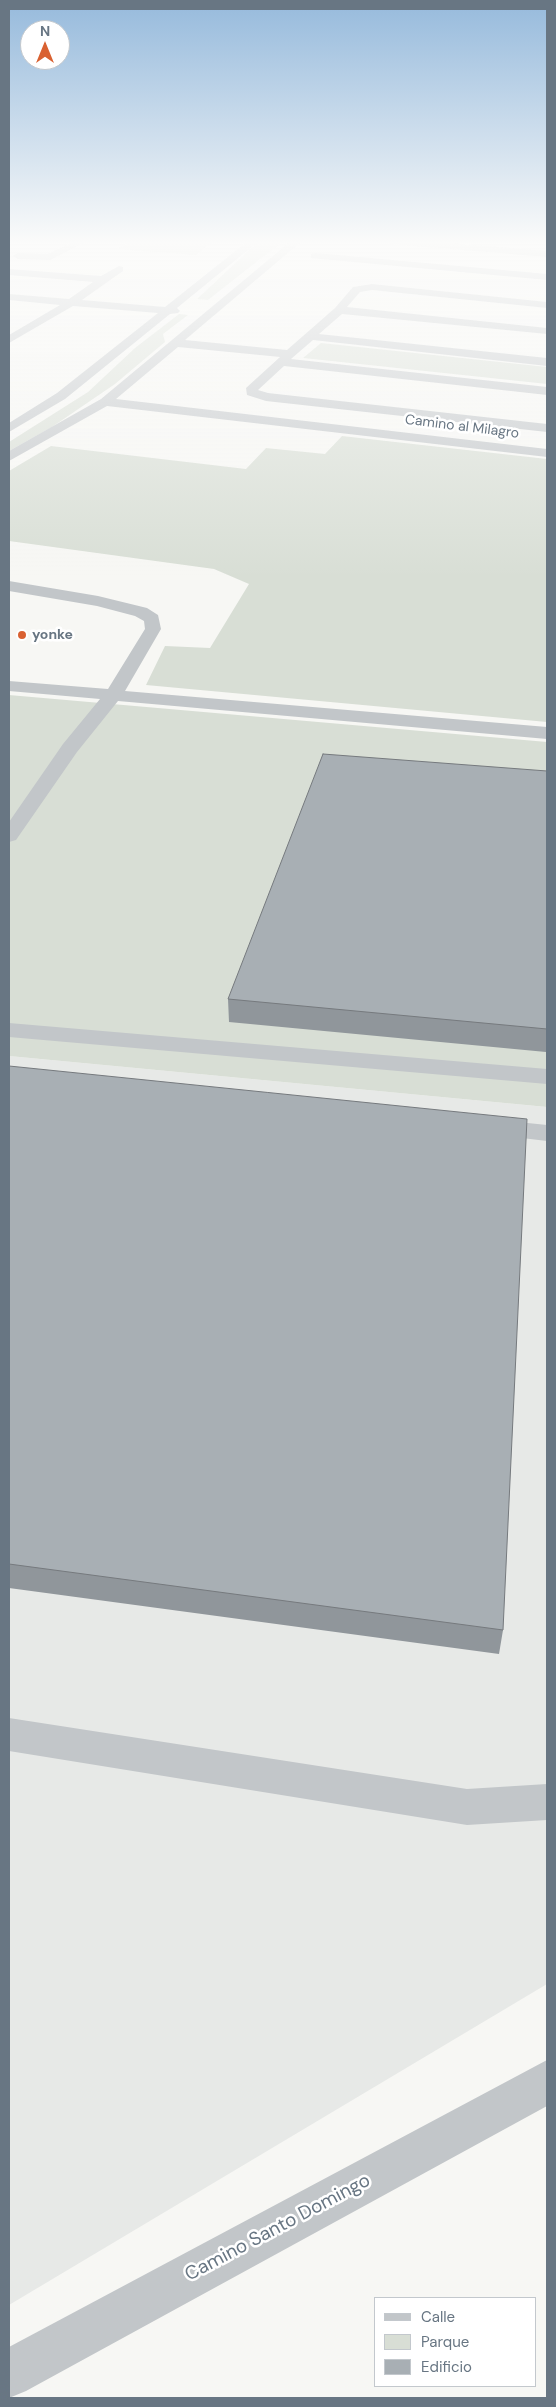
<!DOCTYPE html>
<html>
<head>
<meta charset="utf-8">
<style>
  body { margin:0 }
  #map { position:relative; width:556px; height:2407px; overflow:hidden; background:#f7f7f4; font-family:"DM Sans",sans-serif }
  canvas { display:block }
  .frame { position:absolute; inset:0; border:10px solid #687683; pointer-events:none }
  .legend { position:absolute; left:374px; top:2297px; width:162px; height:90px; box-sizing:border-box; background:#fff; border:1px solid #c3c8cd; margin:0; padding:6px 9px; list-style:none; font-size:15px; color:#687683 }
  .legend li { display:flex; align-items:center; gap:10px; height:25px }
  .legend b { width:25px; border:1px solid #c3c8cd }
  .north { position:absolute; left:20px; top:20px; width:50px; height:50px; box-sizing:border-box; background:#fff; border:1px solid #c3c8cd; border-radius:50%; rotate:0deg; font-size:14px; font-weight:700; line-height:20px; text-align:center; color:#687683 }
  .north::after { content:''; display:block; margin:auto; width:18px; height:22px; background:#d96131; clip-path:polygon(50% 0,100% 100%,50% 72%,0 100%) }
</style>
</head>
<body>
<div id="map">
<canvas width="556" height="2407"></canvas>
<div class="frame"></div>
<ul class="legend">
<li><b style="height:6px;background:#c2c6c9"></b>Calle</li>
<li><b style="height:14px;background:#d8ded5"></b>Parque</li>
<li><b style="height:14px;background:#a8afb4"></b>Edificio</li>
</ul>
<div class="north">N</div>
</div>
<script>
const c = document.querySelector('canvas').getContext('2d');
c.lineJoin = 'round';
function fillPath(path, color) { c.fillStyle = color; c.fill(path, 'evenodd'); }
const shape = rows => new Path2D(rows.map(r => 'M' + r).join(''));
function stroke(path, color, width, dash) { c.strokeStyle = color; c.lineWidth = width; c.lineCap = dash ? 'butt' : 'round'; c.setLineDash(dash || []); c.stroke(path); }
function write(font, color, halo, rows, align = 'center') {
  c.font = font + ' "DM Sans",sans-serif'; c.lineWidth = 5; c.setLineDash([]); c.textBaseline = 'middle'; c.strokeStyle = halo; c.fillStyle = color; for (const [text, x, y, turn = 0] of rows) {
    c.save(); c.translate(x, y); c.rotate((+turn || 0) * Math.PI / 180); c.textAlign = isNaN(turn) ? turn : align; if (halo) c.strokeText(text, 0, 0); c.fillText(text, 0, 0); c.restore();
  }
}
fillPath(shape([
  [9,1056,547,1107,547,1984,9,2305]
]), '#e7e9e7');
fillPath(shape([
  [131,241,213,241,196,255,118,249],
  [259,241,283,241,208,300,197,299],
  [179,314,188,315,163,334,165,342,115,384,52,427,9,451,9,442,88,392,135,348],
  [321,343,547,367,547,384,303,358],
  [342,436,547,459,547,722,146,685,165,646,210,648,249,584,214,569,9,541,9,471,51,446,246,469,266,448,325,454],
  [9,695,547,742,547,1107,9,1056]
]), '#d8ded5');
fillPath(shape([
  [75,241,87,241,50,260,18,259,13,256,18,253,48,254,75,241],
  [248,241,259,241,177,308,180,311,178,313,170,314,65,399,9,432,9,423,57,393,158,313,73,306,9,343,9,335,60,305,9,300,9,294,69,299,93,282,9,275,9,269,101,276,119,266,123,267,123,271,82,300,165,307,248,241],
  [291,241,302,241,185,340,287,350,335,308,353,287,372,284,547,302,547,308,372,290,360,292,347,307,547,328,547,334,342,314,319,334,547,358,547,366,313,340,291,359,547,387,547,395,284,366,258,390,268,393,547,424,547,432,266,401,247,395,246,388,280,357,178,347,116,399,547,449,547,457,107,406,9,461,9,451,101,399,291,241],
  [387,241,423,241,547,251,547,257,392,244,387,241],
  [315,253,547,274,547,280,311,258,311,254,315,253],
  [9,581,98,596,147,608,158,615,161,629,125,691,547,727,547,739,118,701,77,752,16,840,9,842,9,822,63,744,100,699,9,691,9,681,108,689,145,629,144,621,135,616,97,606,9,591,9,581],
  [9,1023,547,1069,547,1084,9,1037,9,1023],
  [489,1119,547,1125,547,1141,480,1133,476,1127,480,1121,489,1119],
  [9,1718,467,1789,547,1784,547,1820,467,1825,9,1751,9,1718],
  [547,2060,547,2106,26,2391,9,2398,9,2347,547,2060]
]), '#c2c6c9');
fillPath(shape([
  [547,771,547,1039,546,1052,229,1022,228,999],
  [9,1066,503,1630,499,1654,9,1588]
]), '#90969b');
const building = shape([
  [323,754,547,771,547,1029,228,999,323,754],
  [9,1066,527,1119,503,1630,9,1564,9,1066]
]);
fillPath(building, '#a8afb4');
stroke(building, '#767a7e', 1);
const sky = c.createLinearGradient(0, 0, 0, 578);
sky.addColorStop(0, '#96badc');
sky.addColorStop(0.42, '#fbfbfa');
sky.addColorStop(1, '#fbfbfa00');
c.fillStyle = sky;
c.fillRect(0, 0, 556, 578);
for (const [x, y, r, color] of [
  [22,635,5,"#d96131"]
]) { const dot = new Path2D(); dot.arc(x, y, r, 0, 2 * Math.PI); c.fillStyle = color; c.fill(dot); stroke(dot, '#fff', 2); }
write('14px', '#687683', '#fff', [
  ["Camino al Milagro",462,427,7]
]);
write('bold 14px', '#687683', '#fff', [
  ["yonke",32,635]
], 'left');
write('19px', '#687683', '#fff', [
  ["Camino Santo Domingo",278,2228,-28]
]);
</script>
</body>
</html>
